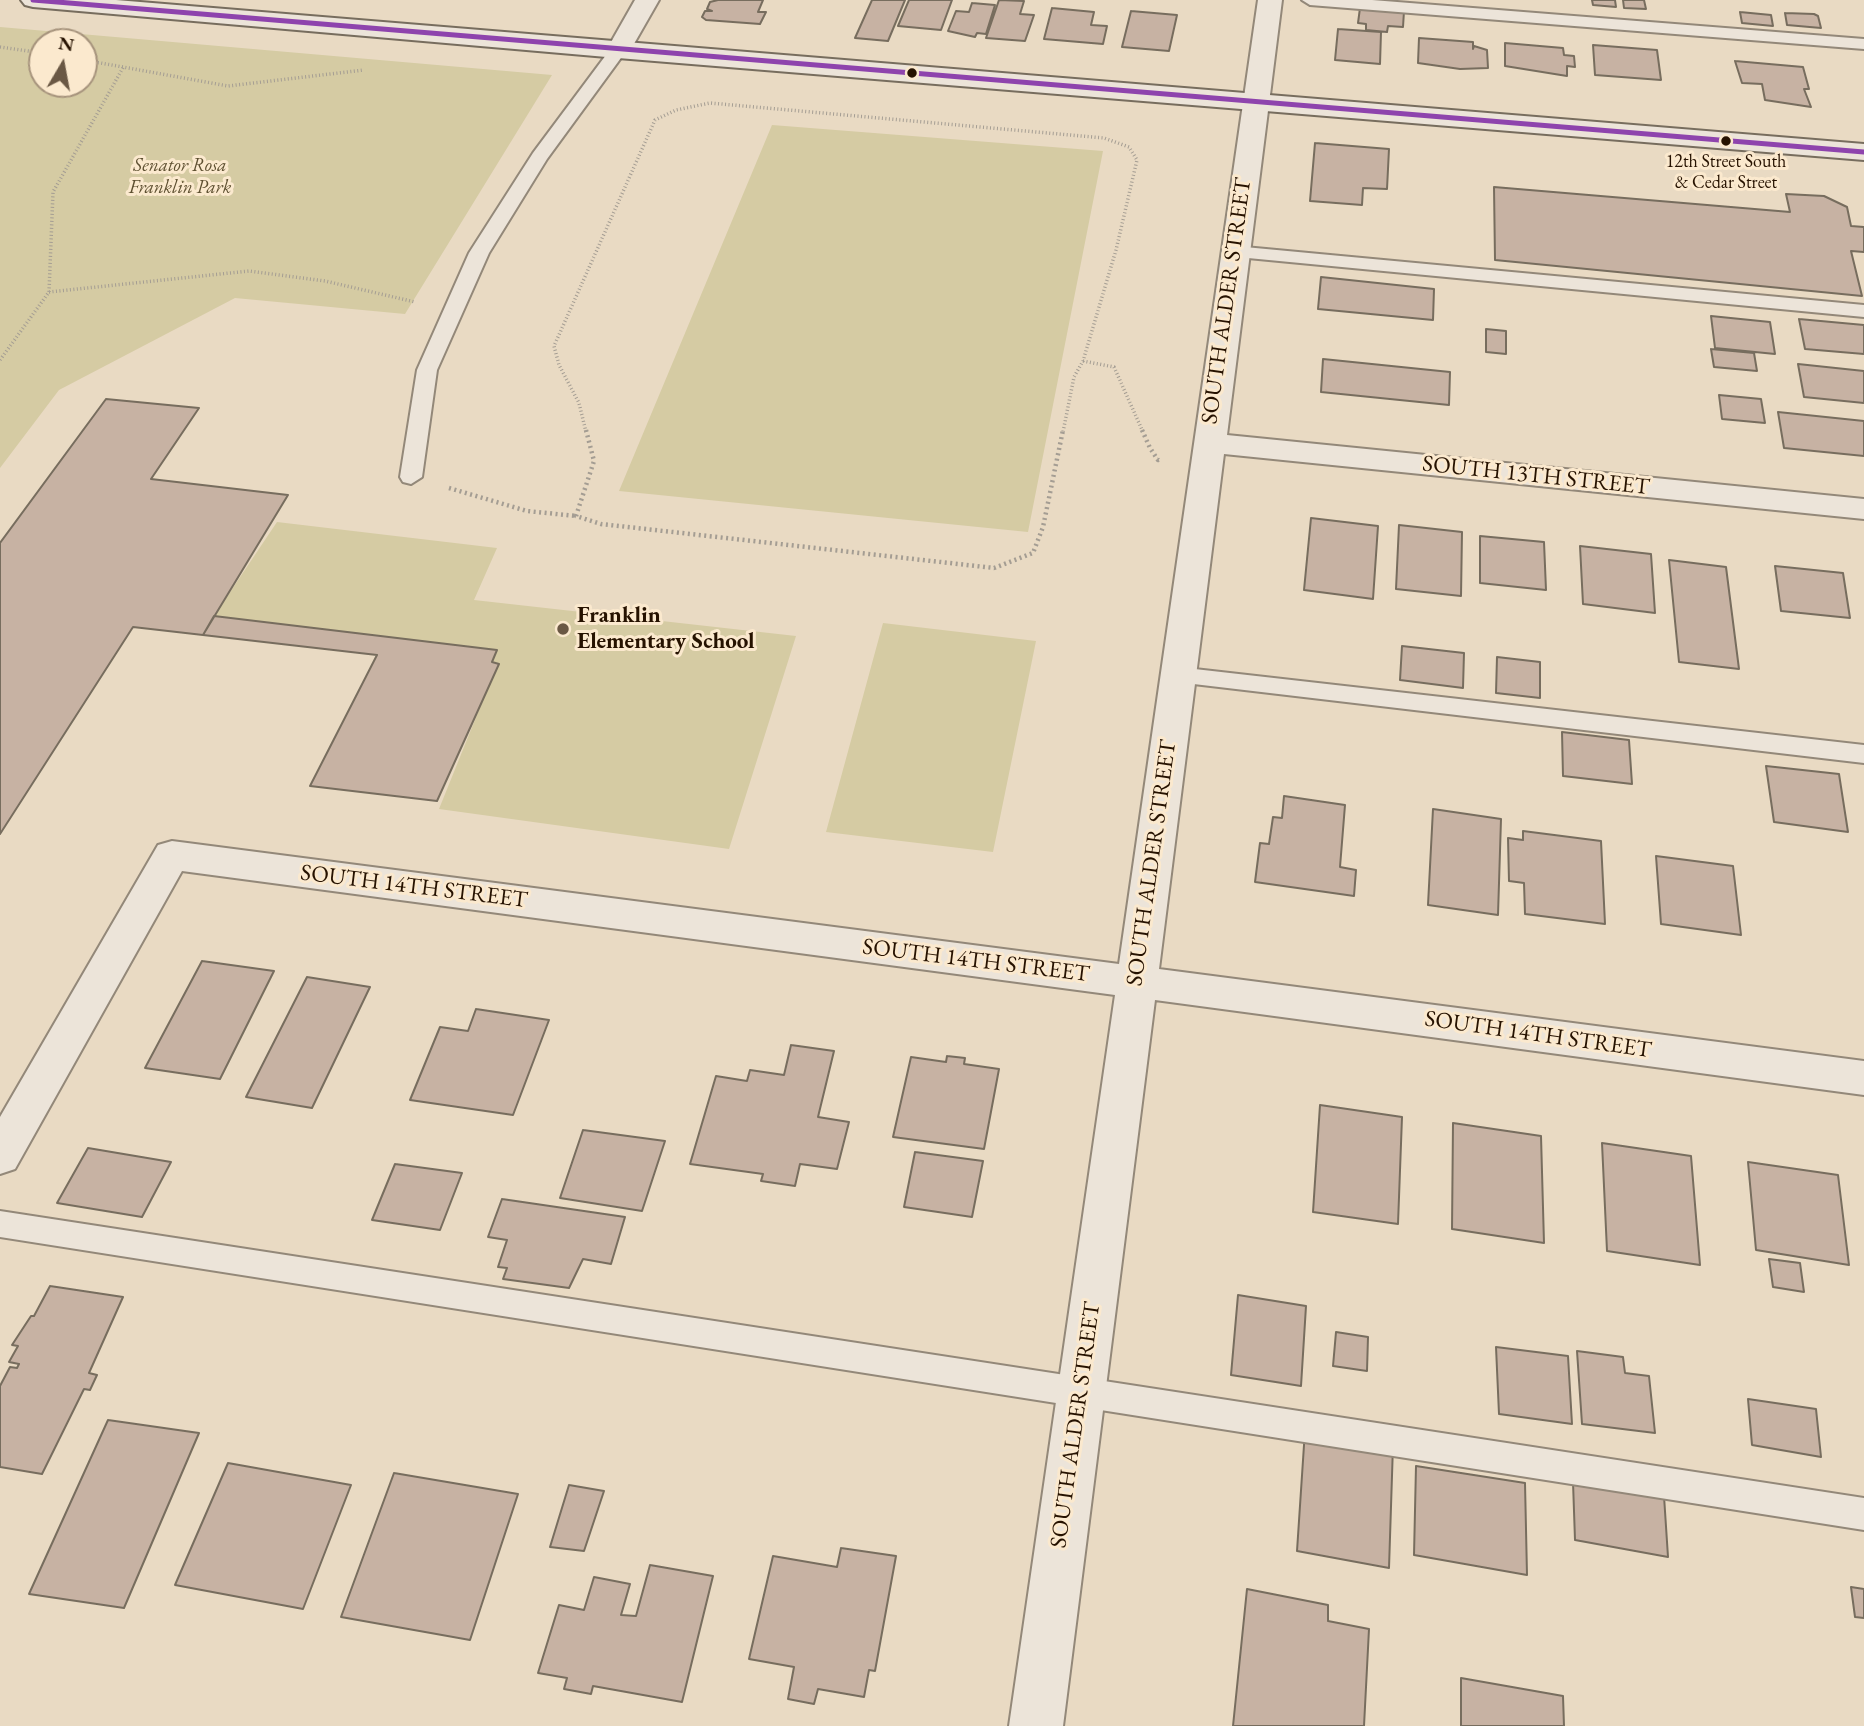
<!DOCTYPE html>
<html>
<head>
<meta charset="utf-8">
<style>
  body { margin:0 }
  #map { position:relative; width:1864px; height:1726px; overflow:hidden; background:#e9dac3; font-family:"EB Garamond",serif }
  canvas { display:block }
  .north { position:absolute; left:28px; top:28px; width:70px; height:70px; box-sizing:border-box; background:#fbe9ce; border:2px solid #a6937c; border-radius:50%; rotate:10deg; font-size:19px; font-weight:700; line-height:28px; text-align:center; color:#261200 }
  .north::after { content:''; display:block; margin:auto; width:24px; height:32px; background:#6a5844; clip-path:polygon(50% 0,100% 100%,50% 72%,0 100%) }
</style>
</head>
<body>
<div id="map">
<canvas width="1864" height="1726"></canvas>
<div class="north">N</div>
</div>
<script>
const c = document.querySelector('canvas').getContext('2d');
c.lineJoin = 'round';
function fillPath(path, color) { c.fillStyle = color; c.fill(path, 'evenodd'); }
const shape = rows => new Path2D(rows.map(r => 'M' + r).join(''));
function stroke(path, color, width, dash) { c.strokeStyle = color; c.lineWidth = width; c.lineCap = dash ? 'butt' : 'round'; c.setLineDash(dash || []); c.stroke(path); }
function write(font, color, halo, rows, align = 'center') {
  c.font = font + ' "EB Garamond",serif'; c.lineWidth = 6; c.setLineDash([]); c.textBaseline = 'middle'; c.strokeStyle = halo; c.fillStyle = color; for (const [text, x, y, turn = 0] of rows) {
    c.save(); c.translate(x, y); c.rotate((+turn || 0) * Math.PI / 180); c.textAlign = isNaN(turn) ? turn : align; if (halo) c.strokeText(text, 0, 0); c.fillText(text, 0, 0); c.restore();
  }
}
fillPath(shape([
  [0,27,552,75,405,314,235,298,59,390,0,468],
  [42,42,84,42,84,84,42,84],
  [772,125,1103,151,1028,532,619,491],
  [277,522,497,548,474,600,796,636,729,849,439,809,485,695,437,801,310,786,380,649,214,616],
  [883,623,1036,641,993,852,826,832]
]), '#d5cba3');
const building = shape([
  [718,0,763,0,758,12,766,12,760,24,706,20,702,17,705,11,712,11,707,9,710,2,718,0],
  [872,0,905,0,888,41,855,38,872,0],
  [909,0,952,0,941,30,898,26,909,0],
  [999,0,1024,1,1020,14,1034,15,1025,41,986,38,999,0],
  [1592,0,1615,0,1616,7,1593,5,1592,0],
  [1623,0,1644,0,1646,9,1624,8,1623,0],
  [972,3,995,5,986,34,977,33,975,37,948,31,956,11,969,12,972,3],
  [1052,8,1094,12,1091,25,1107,26,1103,44,1044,39,1052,8],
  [1360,8,1404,11,1403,27,1388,26,1387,32,1366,30,1366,24,1358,23,1360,8],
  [1131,11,1177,15,1169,51,1122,47,1131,11],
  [1740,12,1771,15,1773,26,1742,23,1740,12],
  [1785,13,1814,14,1818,16,1821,28,1787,25,1785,13],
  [1338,29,1381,32,1380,64,1335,60,1338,29],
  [1419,38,1473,42,1473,49,1474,46,1487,50,1488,68,1460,69,1418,63,1419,38],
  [1505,43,1563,48,1564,55,1574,56,1575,67,1567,66,1567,76,1505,66,1505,43],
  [1593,45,1657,50,1661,80,1595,75,1593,45],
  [1735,61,1803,67,1809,89,1804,89,1811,107,1765,100,1762,84,1742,83,1735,61],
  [1315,143,1389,149,1387,189,1363,188,1362,205,1310,201,1315,143],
  [1494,187,1790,212,1786,194,1824,196,1847,207,1851,226,1864,227,1864,252,1851,251,1862,296,1495,260,1494,187],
  [1321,277,1434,289,1433,320,1318,309,1321,277],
  [1711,316,1770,322,1775,354,1715,348,1711,316],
  [1799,319,1864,325,1864,354,1805,349,1799,319],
  [1486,329,1506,331,1506,354,1486,352,1486,329],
  [1711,349,1754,353,1757,371,1714,367,1711,349],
  [1323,359,1450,372,1449,405,1321,392,1323,359],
  [1798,364,1864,371,1864,403,1804,397,1798,364],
  [1719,395,1761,399,1765,423,1722,419,1719,395],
  [106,399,199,408,151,479,288,495,203,635,133,627,0,834,0,543,106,399],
  [1778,412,1864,421,1864,456,1784,448,1778,412],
  [1311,518,1378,526,1373,599,1304,590,1311,518],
  [1399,525,1462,532,1461,596,1396,589,1399,525],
  [1480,536,1544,542,1546,590,1480,583,1480,536],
  [1580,546,1651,554,1655,613,1583,604,1580,546],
  [1669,560,1726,567,1739,669,1679,662,1669,560],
  [1775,566,1843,573,1850,618,1781,611,1775,566],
  [214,616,497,650,492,662,499,664,437,801,310,786,377,655,203,635,214,616],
  [1402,646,1464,653,1463,688,1400,680,1402,646],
  [1497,657,1540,662,1540,698,1496,693,1497,657],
  [1562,732,1629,740,1632,784,1563,776,1562,732],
  [1766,766,1839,774,1848,832,1774,822,1766,766],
  [1284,796,1345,805,1340,867,1356,870,1354,896,1255,882,1260,843,1269,844,1273,817,1282,818,1284,796],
  [1433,809,1501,819,1498,915,1428,905,1433,809],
  [1523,831,1601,841,1605,924,1525,914,1524,883,1509,881,1508,838,1523,840,1523,831],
  [1656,856,1733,866,1741,935,1661,924,1656,856],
  [202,961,274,971,220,1079,145,1068,202,961],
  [307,977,370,987,312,1108,246,1097,307,977],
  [476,1009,549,1020,513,1115,410,1100,440,1027,468,1031,476,1009],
  [791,1045,834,1051,818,1117,849,1122,837,1169,800,1164,795,1186,761,1181,763,1174,690,1164,716,1076,747,1081,750,1070,784,1075,791,1045],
  [947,1056,965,1058,964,1064,999,1069,984,1149,893,1137,911,1057,946,1062,947,1056],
  [1320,1105,1402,1117,1398,1224,1313,1212,1320,1105],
  [1453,1123,1541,1136,1544,1243,1452,1229,1453,1123],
  [583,1130,665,1141,642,1211,560,1198,583,1130],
  [1602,1143,1691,1156,1700,1265,1607,1251,1602,1143],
  [88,1148,171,1162,142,1217,57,1203,88,1148],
  [915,1152,983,1161,972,1217,904,1207,915,1152],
  [1748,1162,1838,1175,1849,1265,1756,1250,1748,1162],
  [395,1164,462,1173,440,1230,372,1220,395,1164],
  [502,1199,625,1217,611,1264,583,1259,569,1288,503,1279,507,1268,498,1267,507,1240,488,1237,502,1199],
  [1769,1259,1800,1263,1804,1292,1773,1287,1769,1259],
  [50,1286,123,1297,89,1373,97,1375,90,1390,84,1389,42,1474,0,1467,0,1386,10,1367,17,1368,19,1364,9,1362,18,1346,12,1345,31,1316,34,1316,50,1286],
  [1238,1295,1306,1306,1301,1386,1231,1375,1238,1295],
  [1336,1332,1368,1337,1367,1371,1333,1366,1336,1332],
  [1496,1347,1568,1356,1572,1424,1499,1414,1496,1347],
  [1577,1351,1623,1357,1625,1373,1649,1376,1655,1433,1582,1424,1577,1351],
  [1748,1399,1816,1409,1821,1457,1752,1445,1748,1399],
  [108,1420,199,1433,124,1608,29,1594,108,1420],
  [1305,1430,1393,1445,1389,1568,1297,1551,1305,1430],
  [228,1463,351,1485,303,1609,175,1585,228,1463],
  [1416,1466,1525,1483,1527,1575,1414,1555,1416,1466],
  [394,1473,518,1494,470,1640,341,1617,394,1473],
  [1573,1482,1664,1496,1668,1557,1575,1540,1573,1482],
  [569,1485,604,1491,584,1551,550,1547,569,1485],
  [841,1548,896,1556,875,1671,869,1670,864,1697,818,1689,814,1704,788,1699,794,1667,749,1659,773,1556,837,1567,841,1548],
  [650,1565,713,1576,682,1702,593,1686,591,1694,564,1689,567,1678,538,1673,559,1605,584,1610,594,1577,630,1584,621,1615,636,1616,650,1565],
  [1851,1587,1864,1589,1864,1618,1855,1617,1851,1587],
  [1247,1589,1328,1605,1328,1621,1369,1629,1364,1726,1233,1726,1247,1589],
  [1461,1678,1563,1696,1564,1726,1461,1726,1461,1678]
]);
fillPath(building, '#c7b2a3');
stroke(building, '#776d5e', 2);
const lane = shape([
  [1302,0,1372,0,1864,39,1864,49,1310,5,1302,0],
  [618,46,626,51,547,159,489,253,437,370,422,477,411,484,403,482,400,477,417,370,469,253,533,153,612,47,618,46],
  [1234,246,1864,305,1864,317,1227,256,1224,252,1227,248,1234,246],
  [1177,667,1864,745,1864,763,1168,681,1165,675,1168,669,1177,667],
  [0,1211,1864,1498,1864,1530,0,1237,0,1211]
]);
const street = shape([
  [635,0,659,0,627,56,609,56,606,51,635,0],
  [1258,0,1282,0,1227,435,1864,499,1864,519,1224,454,1159,969,1864,1061,1864,1095,1155,1000,1063,1726,1009,1726,1115,995,182,871,15,1169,0,1174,0,1117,158,845,172,841,1119,964,1258,0]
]);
const secondary = shape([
  [21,0,116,0,1864,144,1864,160,618,58,33,7,25,5,21,0]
]);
stroke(lane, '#938879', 4);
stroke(street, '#938879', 4);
stroke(secondary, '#776d5e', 4);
stroke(shape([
  [0,47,42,53],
  [84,60,228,86,364,70],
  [49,292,249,271,325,281,415,302],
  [0,360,49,292,53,192,124,66],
  [1083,361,1114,367,1143,432],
  [586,432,579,403,559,365,554,346,655,120,676,110,710,103,1104,138,1129,147,1137,160,1116,250,1083,361,1074,377,1063,432]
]), '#a49d93', 3.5, [1, 2.5]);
stroke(shape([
  [586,430,594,461,576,516,601,524,994,568,1033,553,1043,527,1063,430],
  [1142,430,1150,448,1158,460,1161,459],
  [449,488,527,511,576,516]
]), '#a49d93', 4.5, [2, 3.5]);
fillPath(lane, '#ece4d9');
fillPath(street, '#ece4d9');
fillPath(secondary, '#ece4d9');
stroke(shape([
  [33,0,1864,152]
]), '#8e44ad', 5);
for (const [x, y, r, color] of [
  [912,73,6,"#261200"],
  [1726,141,6,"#261200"],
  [563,629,7,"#6a5844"]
]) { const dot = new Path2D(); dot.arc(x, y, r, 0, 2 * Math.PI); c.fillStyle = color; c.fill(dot); stroke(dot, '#fbe9ce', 2.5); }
write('18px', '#261200', '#fbe9ce', [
  ["12th Street South",1726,162],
  ["& Cedar Street",1726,183]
]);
write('italic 19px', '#5d4f30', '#fbe9ce', [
  ["Senator Rosa",180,166],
  ["Franklin Park",180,188]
]);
write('23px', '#261200', '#fbe9ce', [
  ["SOUTH ALDER STREET",1227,301,-82],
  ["SOUTH 13TH STREET",1536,476,6],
  ["SOUTH ALDER STREET",1152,863,-82],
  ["SOUTH 14TH STREET",414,887,7],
  ["SOUTH 14TH STREET",976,961,7],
  ["SOUTH 14TH STREET",1538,1035,8],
  ["SOUTH ALDER STREET",1076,1425,-82]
]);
write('bold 23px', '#261200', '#fbe9ce', [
  ["Franklin",577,616],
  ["Elementary School",577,642]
], 'left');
</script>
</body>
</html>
